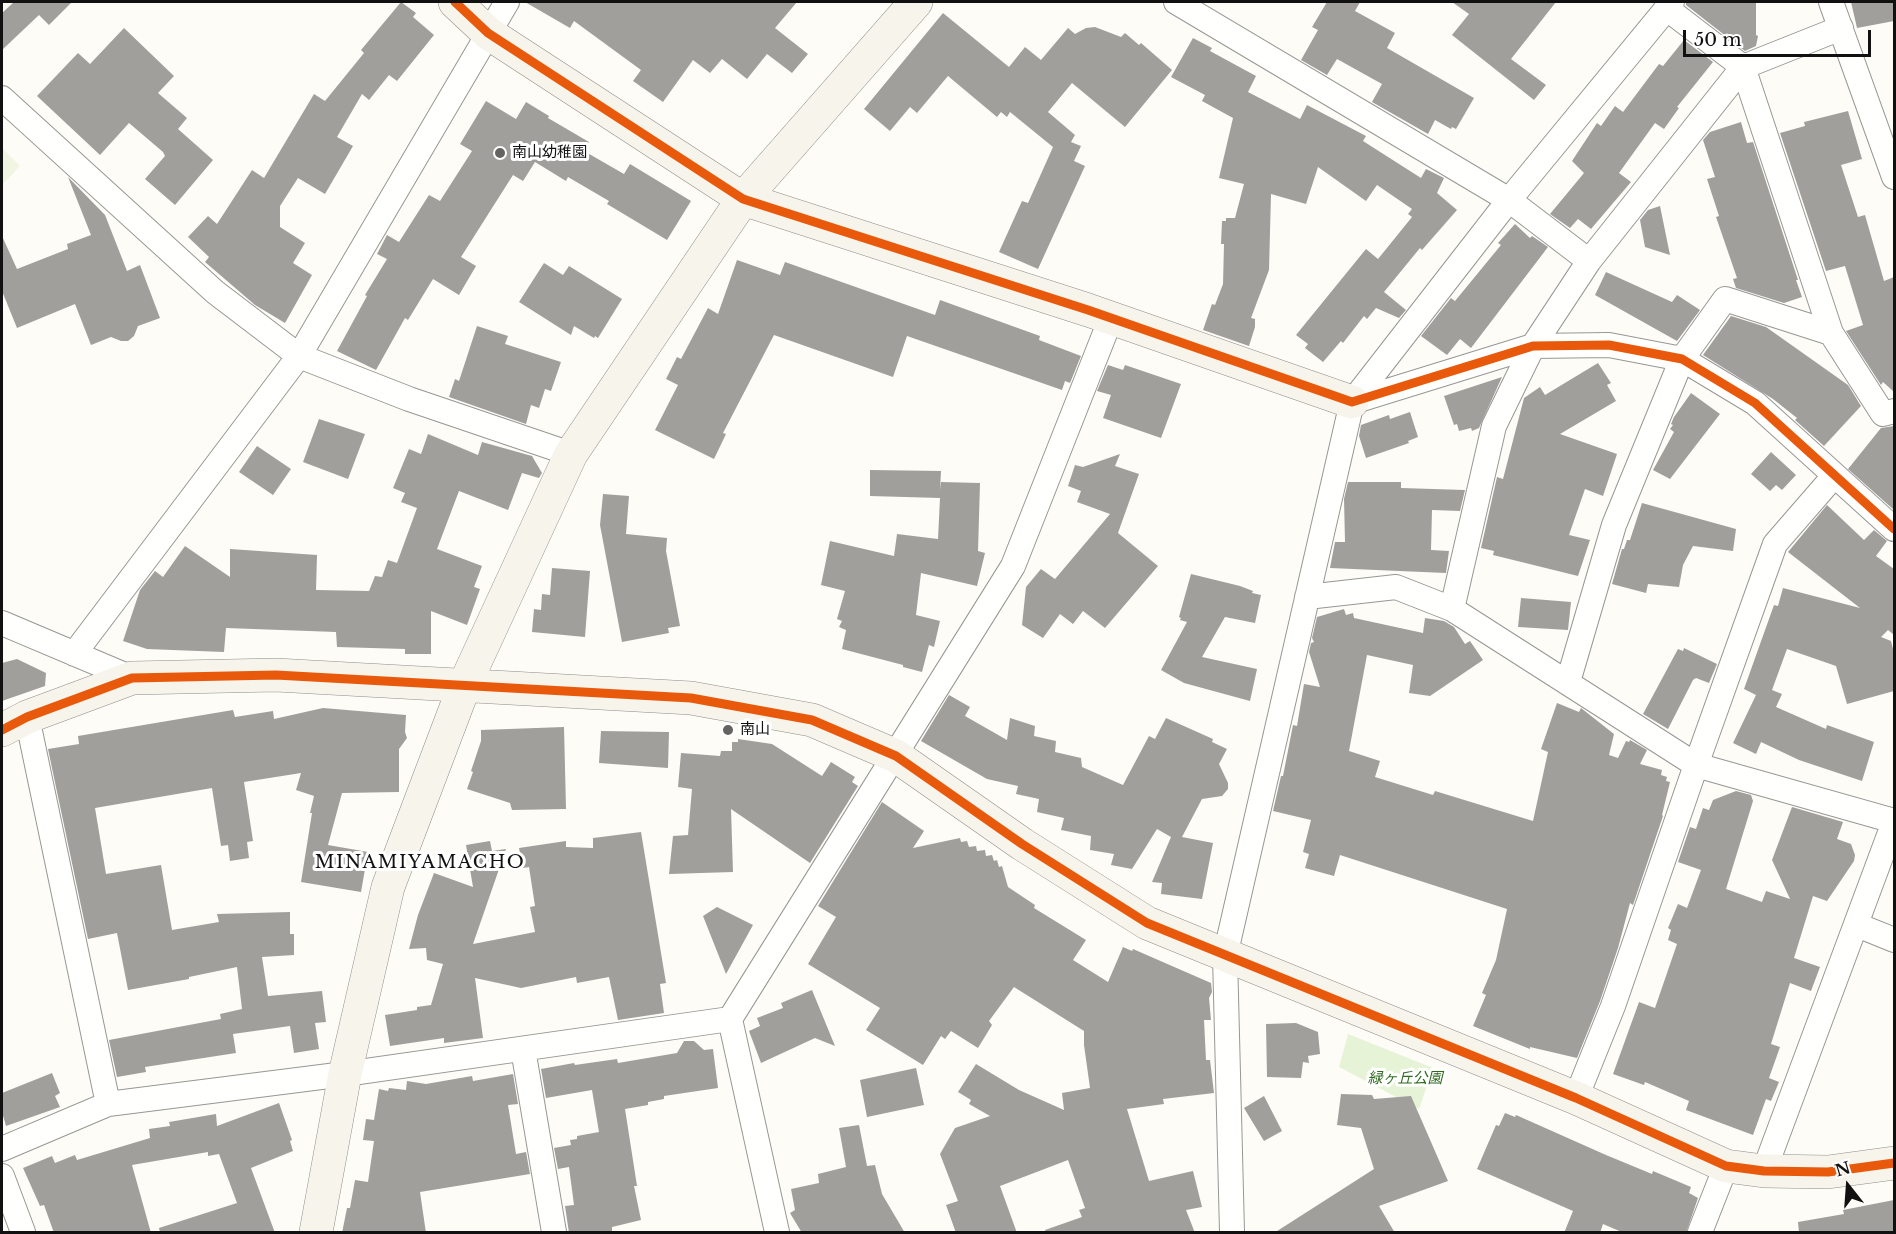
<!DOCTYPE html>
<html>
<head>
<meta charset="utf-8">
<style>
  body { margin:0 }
  #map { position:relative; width:1896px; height:1234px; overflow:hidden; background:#fdfcf7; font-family:"Libre Baskerville",serif }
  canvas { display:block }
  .frame { position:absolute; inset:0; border:3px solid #111; pointer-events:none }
  .north { position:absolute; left:1818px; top:1156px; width:60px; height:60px; -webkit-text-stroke:4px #fff; paint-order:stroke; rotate:343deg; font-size:16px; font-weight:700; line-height:24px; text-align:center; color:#111 }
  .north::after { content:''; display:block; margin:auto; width:21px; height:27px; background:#111; clip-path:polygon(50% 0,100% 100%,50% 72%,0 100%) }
  .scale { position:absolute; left:1683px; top:30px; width:188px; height:27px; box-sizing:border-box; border:3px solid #111; border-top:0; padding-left:8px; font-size:18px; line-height:21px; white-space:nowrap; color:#111; -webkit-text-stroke:4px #fff; paint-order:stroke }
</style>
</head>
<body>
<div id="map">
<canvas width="1896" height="1234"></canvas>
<div class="frame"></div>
<div class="north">N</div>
<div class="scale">50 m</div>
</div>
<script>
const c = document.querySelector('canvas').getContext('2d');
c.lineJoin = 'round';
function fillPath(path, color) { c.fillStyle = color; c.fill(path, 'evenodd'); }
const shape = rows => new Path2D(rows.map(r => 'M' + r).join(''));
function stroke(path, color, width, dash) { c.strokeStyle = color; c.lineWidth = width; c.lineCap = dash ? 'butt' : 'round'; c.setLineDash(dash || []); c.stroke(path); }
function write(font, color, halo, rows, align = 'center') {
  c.font = font + ' "Libre Baskerville","Noto Sans JP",serif'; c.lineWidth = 6; c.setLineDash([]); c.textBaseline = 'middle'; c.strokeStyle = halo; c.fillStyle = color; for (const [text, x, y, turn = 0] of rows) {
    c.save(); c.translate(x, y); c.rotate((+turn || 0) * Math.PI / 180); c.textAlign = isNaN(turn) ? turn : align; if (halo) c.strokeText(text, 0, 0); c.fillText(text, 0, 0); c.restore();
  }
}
fillPath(shape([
  [1348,1034,1433,1068,1419,1109,1339,1067]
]), '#e7f3d7');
fillPath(shape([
  [2,148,20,166,2,185]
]), '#f0f6e1');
fillPath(shape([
  [14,2,72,2,49,25,39,15,2,50,2,13],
  [401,2,416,13,413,17,434,35,397,81,389,75,369,100,362,94,337,137,353,146,325,194,298,178,280,206,280,227,305,243,293,263,312,275,285,323,255,305,205,262,209,257,188,237,208,216,217,224,252,170,264,178,314,94,325,101,364,53,361,50],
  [525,2,797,2,775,28,808,54,792,73,767,54,747,79,722,59,710,73,693,60,663,102,633,81,641,70,574,21,570,28],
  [1327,2,1360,2,1355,11,1395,33,1387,48,1474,98,1456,129,1452,127,1451,129,1435,120,1428,134,1372,102,1382,84,1337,59,1327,75,1301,60,1318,30,1312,27],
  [1452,2,1556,2,1511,59,1546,85,1534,100,1452,35,1469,14],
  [1686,2,1756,2,1756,35,1758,36,1756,46,1745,51,1686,5],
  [1851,2,1894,2,1894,21,1857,28],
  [943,13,1009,67,1025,47,1041,60,1068,28,1075,34,1086,28,1095,27,1121,37,1125,33,1139,45,1141,43,1172,70,1125,127,1072,83,1048,112,1075,135,1071,142,1081,146,1074,161,1085,166,1038,269,999,252,1022,201,1028,203,1053,147,1010,112,1007,117,1001,112,997,117,948,76,917,113,910,107,890,131,864,109],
  [124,28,174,76,158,93,187,118,178,129,213,160,175,205,145,179,165,156,163,152,129,123,100,155,37,96,78,53,90,64],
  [1193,38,1212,48,1210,51,1256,76,1248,92,1300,119,1307,105,1366,136,1363,141,1421,178,1426,169,1444,178,1437,193,1457,210,1422,250,1420,248,1384,292,1406,310,1399,318,1376,308,1367,319,1364,316,1343,343,1341,341,1323,362,1305,348,1308,344,1296,335,1366,249,1378,259,1412,217,1408,214,1412,209,1377,185,1366,201,1318,167,1306,204,1271,194,1269,270,1251,318,1255,319,1255,327,1249,346,1203,330,1212,304,1215,305,1223,284,1224,244,1221,244,1222,221,1226,221,1226,218,1235,218,1244,184,1219,178,1233,118,1202,101,1205,95,1171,77],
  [1684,40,1713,62,1677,107,1679,108,1664,129,1655,123,1619,173,1631,182,1591,229,1578,219,1570,228,1550,214,1584,173,1572,161,1597,123,1601,126,1615,106,1623,112,1659,64,1663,66],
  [486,101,516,119,526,102,549,116,548,118,589,142,584,151,624,174,630,164,691,201,667,240,607,204,609,201,568,177,566,181,535,162,523,181,513,175,461,257,476,266,459,295,433,279,408,320,405,318,376,370,337,351,367,296,365,295,387,259,377,254,387,235,399,242,429,195,440,201,472,151,460,144],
  [1848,111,1862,159,1841,165,1858,217,1865,215,1884,281,1894,277,1894,392,1883,382,1881,385,1846,331,1863,325,1845,266,1826,271,1780,133,1805,126,1804,122],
  [1741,122,1747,143,1753,142,1798,280,1796,280,1802,297,1784,303,1736,288,1733,279,1737,278,1716,217,1719,216,1707,179,1715,177,1703,140,1710,132],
  [68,177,105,215,127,271,140,265,160,318,138,326,134,336,128,341,121,341,111,337,91,345,75,304,17,328,2,291,2,236,17,269,68,249,67,244,91,235],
  [1660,206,1670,255,1645,247,1640,220,1648,210],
  [1515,224,1530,238,1532,236,1548,247,1471,348,1460,339,1447,355,1421,336,1451,298,1455,301,1501,245,1498,243],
  [737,260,780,275,785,262,935,315,940,300,1040,336,1039,340,1081,356,1070,383,1065,381,1062,390,907,336,893,377,774,335,723,433,726,434,714,459,655,430,678,385,666,379,677,357,681,359,708,308,718,314],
  [544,263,563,275,569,266,622,299,598,338,595,336,594,338,574,326,571,335,519,302],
  [1606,272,1672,302,1677,295,1700,310,1677,341,1595,295],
  [1731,316,1766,327,1848,385,1861,406,1824,446,1795,420,1797,418,1773,399,1703,355],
  [477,326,508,336,505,344,561,362,551,391,545,389,539,408,531,405,526,424,449,397,455,379,459,381],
  [1598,363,1611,383,1607,385,1616,401,1560,434,1617,454,1603,496,1585,489,1569,535,1590,540,1578,576,1493,555,1494,551,1481,548,1497,477,1503,479,1524,398,1540,387,1545,395],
  [1108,365,1123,370,1125,365,1181,384,1161,438,1103,418,1111,395,1097,391],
  [1502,377,1479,428,1472,431,1471,428,1459,431,1457,424,1454,425,1444,396],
  [1691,393,1720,414,1670,479,1653,470,1674,432,1670,429,1673,425,1671,424,1674,417],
  [1410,412,1418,437,1408,441,1409,443,1366,458,1359,436,1361,425,1389,415,1390,419],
  [319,419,365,434,348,479,303,462],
  [1894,426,1894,510,1848,469,1881,428],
  [428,434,478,455,482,442,532,456,542,473,539,478,522,473,508,510,459,491,437,549,482,566,474,587,480,589,467,625,431,611,431,654,405,654,405,649,337,647,336,632,226,628,224,652,147,649,123,641,140,590,155,571,163,577,185,546,230,577,230,549,317,555,316,590,369,591,375,576,382,577,388,560,397,563,417,508,401,502,405,493,393,488,409,449,421,454],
  [257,446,291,469,273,495,239,472],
  [1771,452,1796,475,1782,490,1776,485,1770,491,1751,474],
  [1120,454,1115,466,1139,474,1118,533,1158,566,1105,628,1083,611,1073,624,1060,614,1043,638,1022,625,1026,587,1041,569,1055,579,1110,514,1077,502,1081,491,1068,486,1075,465,1083,467],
  [870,470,941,471,940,490,941,482,980,483,978,551,985,553,977,586,921,573,916,615,940,621,934,647,929,645,922,672,903,667,903,665,842,649,846,630,839,627,842,621,837,619,845,591,821,585,830,541,894,556,897,534,938,539,940,498,870,496],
  [1348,482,1401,482,1401,488,1465,490,1460,511,1432,510,1431,550,1449,551,1446,573,1330,568,1335,542,1345,542,1344,499],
  [603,494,629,496,626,534,667,538,666,551,680,626,668,628,669,633,622,642,600,525],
  [1642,503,1736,529,1733,551,1693,546,1683,565,1679,587,1648,584,1646,593,1612,584,1622,549,1624,549,1627,540,1630,540],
  [1827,505,1864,540,1874,530,1887,541,1876,556,1894,569,1894,635,1888,630,1881,637,1891,641,1894,653,1894,691,1847,704,1836,666,1787,649,1772,690,1782,694,1776,707,1826,729,1827,725,1874,742,1862,781,1799,760,1761,742,1756,754,1733,743,1756,695,1744,689,1774,605,1778,606,1783,588,1860,608,1788,552],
  [552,568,590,571,585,637,532,632,534,609,541,610,542,594,550,595],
  [1191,574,1240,586,1253,591,1252,593,1261,595,1255,623,1225,617,1202,657,1257,669,1250,701,1184,683,1161,670,1187,622,1180,620,1181,618,1179,617],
  [1521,598,1571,602,1568,630,1518,627],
  [1344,609,1346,615,1353,613,1354,618,1423,633,1425,618,1444,621,1454,627,1465,644,1470,641,1483,660,1430,696,1409,693,1413,665,1367,655,1349,751,1380,761,1375,777,1433,795,1435,791,1533,821,1548,752,1541,749,1557,703,1579,712,1581,708,1614,734,1609,755,1618,758,1626,741,1629,742,1630,740,1647,750,1640,764,1662,770,1661,775,1667,777,1666,781,1670,782,1662,815,1663,816,1633,905,1630,903,1618,948,1600,1001,1577,1058,1530,1047,1530,1049,1473,1026,1486,995,1482,993,1496,960,1507,909,1340,855,1334,876,1305,868,1309,854,1303,852,1311,820,1273,811,1281,776,1283,776,1293,725,1297,726,1304,684,1320,687,1309,652,1311,643,1314,642,1312,638,1317,617],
  [1684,648,1717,664,1709,683,1696,678,1693,680,1668,729,1643,714,1678,649,1683,651],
  [17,659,46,673,45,686,2,701,2,663],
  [949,695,970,707,965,716,1007,740,1010,718,1035,726,1034,736,1056,741,1055,752,1081,758,1082,767,1123,785,1149,736,1155,739,1166,718,1213,739,1212,742,1227,749,1219,764,1228,783,1228,789,1222,796,1202,799,1182,837,1213,843,1202,899,1161,894,1162,883,1152,882,1171,837,1157,829,1132,869,1111,865,1114,854,1090,850,1091,836,1061,830,1064,818,1037,812,1039,799,1016,794,1018,786,987,779,921,741],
  [323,708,406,715,405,732,407,738,399,749,399,792,342,793,328,845,368,852,361,892,301,882,312,813,310,813,314,796,296,790,301,773,244,782,253,841,247,842,249,858,230,861,228,845,221,846,212,788,95,808,106,874,161,865,172,930,219,922,217,914,290,912,290,934,294,934,294,955,262,957,268,996,322,991,326,1022,315,1023,319,1049,294,1053,290,1026,233,1034,236,1053,145,1067,146,1072,117,1077,109,1040,221,1019,220,1014,242,1009,237,967,189,977,189,979,128,990,117,933,88,939,48,749,79,744,78,736,233,710,235,717,273,711,274,719],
  [564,727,566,809,512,810,510,803,467,789,473,772,471,771,481,741,481,730],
  [601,731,669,732,668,768,599,763],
  [738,739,772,744,822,776,831,762,855,777,852,782,858,786,810,863,731,809,733,872,669,874,673,836,688,835,692,789,678,787,681,753,720,756,721,751,732,751,732,742,738,742],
  [1736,791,1751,795,1753,801,1726,889,1762,902,1766,891,1790,899,1772,860,1792,807,1843,822,1837,839,1851,844,1855,855,1854,861,1827,901,1813,896,1794,958,1820,967,1811,991,1790,983,1771,1044,1780,1047,1769,1078,1779,1082,1771,1101,1766,1099,1753,1135,1686,1110,1689,1101,1645,1082,1644,1085,1613,1074,1639,1002,1655,1008,1677,944,1668,940,1671,930,1668,928,1678,904,1687,908,1701,870,1678,862,1690,827,1696,829,1703,808,1709,810,1713,800],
  [882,802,924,831,913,848,960,838,961,842,967,841,969,847,976,846,977,851,985,850,986,856,992,855,994,861,997,860,999,867,1002,866,1008,887,1035,905,1034,908,1086,940,1073,960,1108,982,1123,947,1132,951,1133,949,1211,983,1212,992,1209,998,1211,1020,1204,1020,1206,1060,1210,1060,1214,1093,1163,1099,1164,1104,1127,1109,1149,1181,1193,1171,1202,1207,1186,1210,1195,1233,1046,1233,1045,1230,1082,1217,1079,1210,1085,1208,1068,1160,1000,1186,1017,1233,956,1233,946,1205,958,1201,940,1154,955,1128,990,1116,969,1104,971,1100,958,1092,976,1064,1019,1090,1064,1110,1062,1093,1090,1088,1084,1045,1084,1031,1014,987,989,1021,992,1025,978,1048,951,1031,945,1039,941,1036,923,1065,866,1030,880,1008,808,964,836,917,818,906],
  [641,832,666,983,660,984,664,1013,618,1020,609,977,577,983,576,977,521,988,475,978,483,1038,444,1043,444,1038,390,1046,385,1015,417,1010,417,1007,431,1005,443,964,427,960,426,948,409,949,418,915,434,873,473,887,466,845,490,841,492,851,506,849,473,944,535,932,530,907,535,906,529,867,523,868,519,848,566,841,566,847,593,848,593,838],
  [717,907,753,925,726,974,703,916],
  [812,990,835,1046,815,1038,761,1063,749,1031,760,1026,757,1018,783,1008,781,1003],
  [1296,1023,1318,1032,1320,1054,1308,1056,1309,1063,1303,1062,1301,1078,1267,1077,1266,1024],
  [684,1041,694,1041,704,1050,713,1049,718,1088,664,1096,664,1099,648,1102,648,1105,625,1109,637,1186,634,1186,641,1220,612,1227,612,1233,569,1233,565,1206,574,1205,569,1167,558,1169,554,1148,571,1145,570,1140,577,1139,577,1136,599,1132,592,1090,546,1098,541,1069,574,1063,575,1065,617,1059,618,1063,677,1053],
  [916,1068,924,1105,867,1117,860,1080],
  [52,1073,60,1093,55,1096,60,1107,6,1126,2,1112,2,1093],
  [513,1074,518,1104,508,1105,516,1154,526,1152,530,1174,420,1192,426,1233,342,1233,347,1208,350,1208,355,1180,368,1182,374,1141,363,1140,366,1119,374,1120,379,1089,388,1091,389,1088,406,1090,407,1081,426,1084,472,1076,473,1081],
  [1341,1094,1372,1095,1374,1099,1411,1096,1448,1181,1379,1206,1395,1233,1274,1233,1374,1169,1361,1128,1337,1125],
  [1264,1096,1282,1131,1264,1141,1244,1108],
  [279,1103,292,1140,290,1141,293,1151,251,1168,275,1233,160,1233,159,1228,237,1203,219,1154,208,1156,208,1152,132,1165,151,1233,54,1233,44,1205,40,1206,23,1168,52,1156,55,1163,75,1155,77,1160,150,1138,149,1129,170,1126,169,1122,216,1114,217,1126],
  [1505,1113,1515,1117,1516,1115,1606,1155,1652,1174,1653,1171,1691,1187,1689,1193,1698,1198,1686,1233,1624,1233,1603,1224,1600,1233,1564,1233,1573,1211,1477,1169,1496,1125,1499,1126],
  [859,1125,867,1166,875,1165,882,1194,905,1233,802,1233,790,1213,795,1210,791,1189,819,1183,818,1174,846,1167,839,1128],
  [1894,1200,1894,1233,1799,1233,1798,1222,1844,1214,1843,1210]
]), '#a19f9c');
const street = shape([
  [1176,2,1509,200,1589,261],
  [1831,2,1894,177],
  [1666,8,1743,67,1831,333,1883,414,1894,411],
  [2,98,215,292,299,356,409,399,571,454],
  [1352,402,1533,346,1609,345,1682,359,1755,403,1894,529],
  [1307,597,1396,587,1452,609,1696,765,1894,821],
  [1452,609,1494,426,1533,346,1589,261,1743,67,1841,28],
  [2,623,132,678],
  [74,654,299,356,507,2],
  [1568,682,1614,525,1682,359,1725,299,1831,333],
  [27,717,108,1104],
  [1857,925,1894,940],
  [523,1049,554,1232],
  [1576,1098,1613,1006,1696,765,1775,544,1834,476],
  [2,1149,108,1104,345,1074,730,1019],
  [1764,1171,1894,822],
  [2,1176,23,1232],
  [777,1232,730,1019,1013,566,1111,318],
  [1232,1232,1225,956,1352,402,1509,200,1672,2],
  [1700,1232,1726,1166]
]);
const secondary = shape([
  [455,2,488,33,743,199,1088,310,1352,402],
  [2,730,27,717,132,678,276,675,691,698,812,720,896,756,1022,844,1147,923,1576,1098,1726,1166,1764,1171,1828,1172,1894,1163],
  [316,1232,345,1074,388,887,465,684,571,454,743,199,916,2]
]);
stroke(street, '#979795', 26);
stroke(secondary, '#8e8d8b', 34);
stroke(street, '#fffffe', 24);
stroke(secondary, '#f6f4eb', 33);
stroke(shape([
  [455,2,488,33,743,199,1088,310,1352,402,1533,346,1609,345,1682,359,1755,403,1894,529],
  [2,730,27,717,132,678,276,675,691,698,812,720,896,756,1022,844,1147,923,1576,1098,1726,1166,1764,1171,1828,1172,1894,1163]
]), '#e8590c', 9);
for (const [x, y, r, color] of [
  [500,153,6,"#646362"],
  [728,730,6,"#646362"]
]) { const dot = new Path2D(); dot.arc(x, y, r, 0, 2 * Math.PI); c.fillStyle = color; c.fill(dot); stroke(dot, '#fff', 2); }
write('15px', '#111', '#fff', [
  ["南山幼稚園",512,153],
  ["南山",740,730]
], 'left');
write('italic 15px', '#2f6b1f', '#fff', [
  ["緑ヶ丘公園",1405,1079]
]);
c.letterSpacing = '1.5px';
write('18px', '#111', '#fff', [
  ["MINAMIYAMACHO",420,863]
]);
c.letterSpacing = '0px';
</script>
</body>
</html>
